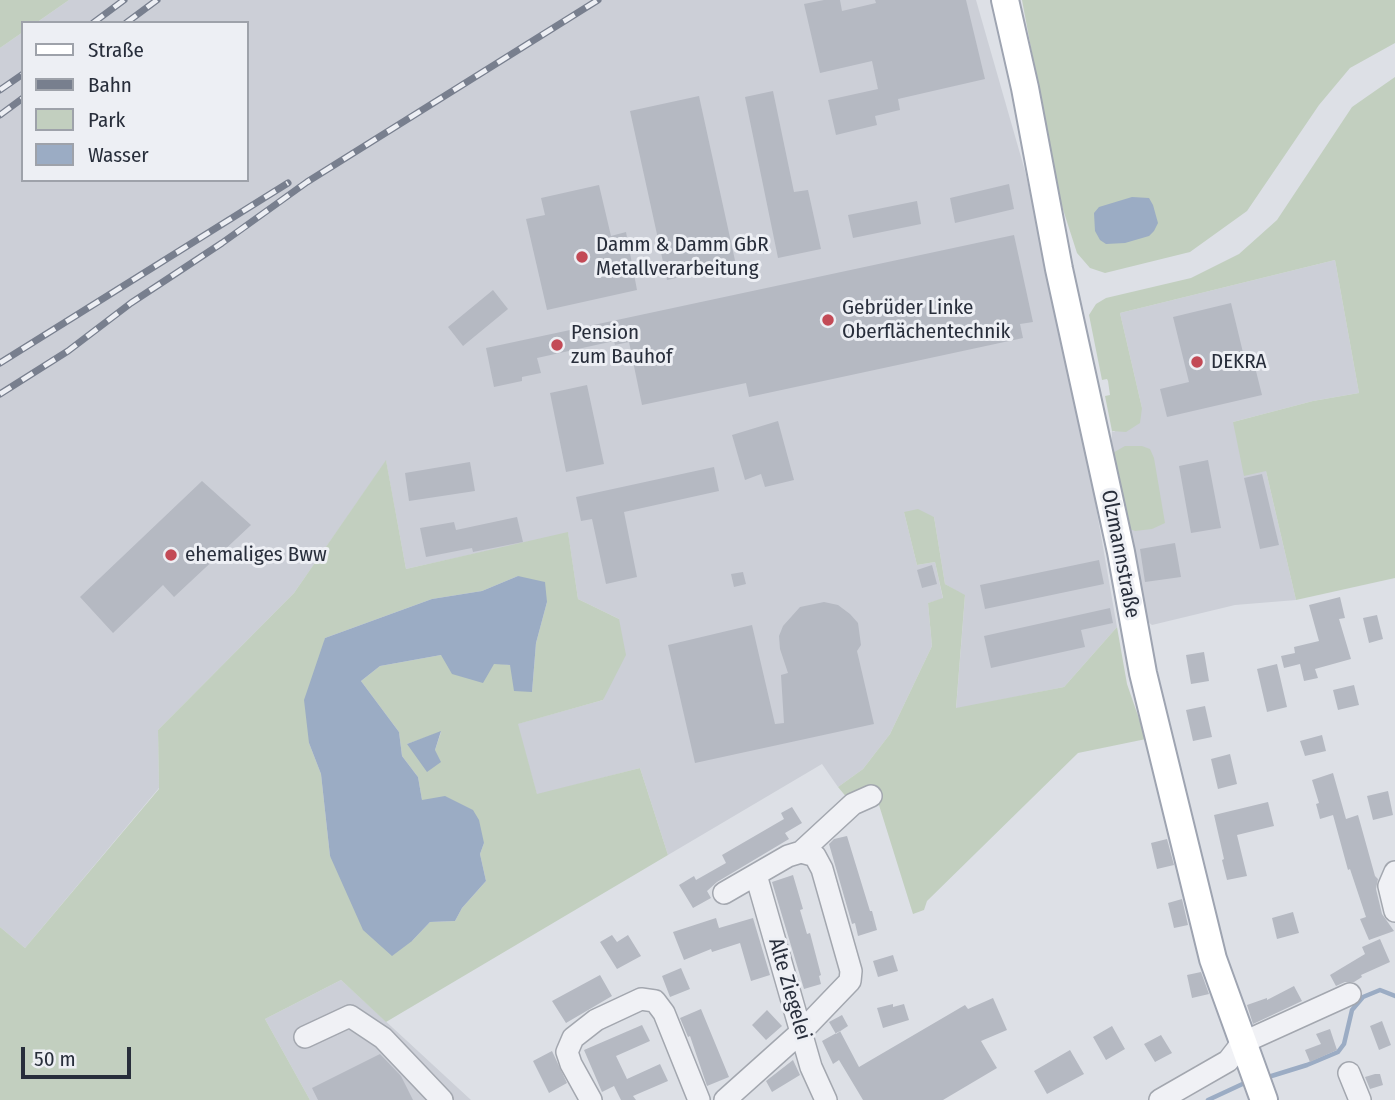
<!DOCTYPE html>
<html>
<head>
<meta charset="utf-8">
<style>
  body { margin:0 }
  #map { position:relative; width:1395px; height:1100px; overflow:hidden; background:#dde0e6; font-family:"Fira Sans Condensed",sans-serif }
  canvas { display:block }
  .legend { position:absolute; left:21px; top:21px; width:228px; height:161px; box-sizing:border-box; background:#edeff4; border:2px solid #9ea2aa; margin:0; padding:9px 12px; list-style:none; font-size:21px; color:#282e3b }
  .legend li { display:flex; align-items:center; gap:14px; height:35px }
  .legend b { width:35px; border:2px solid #9ea2aa }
  .scale { position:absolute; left:21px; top:1047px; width:110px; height:32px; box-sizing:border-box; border:4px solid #282e3b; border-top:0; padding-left:9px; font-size:21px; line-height:24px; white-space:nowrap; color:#282e3b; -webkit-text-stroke:5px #edeff4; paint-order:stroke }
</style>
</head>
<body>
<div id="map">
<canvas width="1395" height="1100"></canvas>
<ul class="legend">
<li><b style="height:9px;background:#fff"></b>Straße</li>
<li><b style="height:9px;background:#787f8e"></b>Bahn</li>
<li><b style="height:19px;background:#c2cfbf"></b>Park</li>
<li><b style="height:19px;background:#9bacc4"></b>Wasser</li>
</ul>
<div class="scale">50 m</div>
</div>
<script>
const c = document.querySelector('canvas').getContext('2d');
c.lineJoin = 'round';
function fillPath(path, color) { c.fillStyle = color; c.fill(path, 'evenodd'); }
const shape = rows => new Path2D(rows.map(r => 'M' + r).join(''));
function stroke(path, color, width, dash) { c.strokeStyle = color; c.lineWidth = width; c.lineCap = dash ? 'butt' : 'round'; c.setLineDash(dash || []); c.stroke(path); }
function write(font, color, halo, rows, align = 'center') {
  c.font = font + ' "Fira Sans Condensed",sans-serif'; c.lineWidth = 6; c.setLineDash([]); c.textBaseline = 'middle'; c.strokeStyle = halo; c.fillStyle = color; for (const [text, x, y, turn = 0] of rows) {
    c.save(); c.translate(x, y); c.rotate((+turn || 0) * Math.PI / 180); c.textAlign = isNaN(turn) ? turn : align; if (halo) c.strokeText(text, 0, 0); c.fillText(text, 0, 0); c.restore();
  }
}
fillPath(shape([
  [69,0,976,0,1025,171,1079,410,1117,627,1064,687,956,709,965,596,945,584,934,517,904,512,917,565,935,562,943,599,928,603,932,646,890,734,863,769,838,787,822,764,668,855,640,768,537,795,517,724,603,700,619,619,578,599,568,533,406,569,386,461,294,593,158,730,159,788,25,948,0,927,0,48,23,32,23,180,247,180,247,23,36,23],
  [1335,260,1359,393,1313,401,1233,422,1266,471,1296,600,1235,605,1152,625,1143,618,1111,454,1112,431,1114,432,1142,408,1120,313],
  [341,980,471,1100,310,1100,265,1019]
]), '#cccfd7');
fillPath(shape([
  [0,0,69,0,36,23,23,23,23,32,0,48],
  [1022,0,1395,0,1395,43,1350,68,1319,105,1247,211,1190,252,1105,273,1090,268,1077,253,1059,197],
  [1395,77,1395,578,1296,600,1266,471,1244,476,1233,422,1313,401,1359,393,1335,260,1120,313,1142,408,1140,423,1126,432,1112,431,1105,396,1110,395,1108,381,1107,379,1102,380,1089,315,1096,304,1106,298,1191,278,1239,254,1277,220,1352,107],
  [1125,446,1142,446,1150,449,1154,458,1165,523,1152,529,1135,531,1125,527,1111,454],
  [386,460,406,569,568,532,578,599,619,619,626,655,603,700,518,724,537,794,640,768,668,855,386,1022,341,980,265,1019,310,1100,0,1100,0,927,25,948,159,789,158,730,294,593],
  [518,576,547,602,536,643,532,692,510,665,441,655,380,666,361,681,399,732,402,756,418,777,422,800,484,843,480,854,486,881,462,908,455,921,430,922,412,941,330,856,321,774,309,743,325,638,432,599,482,591],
  [441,732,435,750,407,744],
  [918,509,934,517,945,584,965,595,956,708,1064,687,1117,627,1127,684,1146,739,1078,753,927,901,924,910,913,914,874,789,848,799,838,787,863,769,890,734,932,646,928,603,943,598,935,562,917,565,904,512]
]), '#c2cfbf');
fillPath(shape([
  [1132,197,1149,198,1153,205,1158,223,1154,231,1149,236,1125,243,1106,244,1100,240,1095,231,1094,213,1099,207],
  [518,576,545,582,547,602,536,643,532,692,514,691,510,665,494,664,483,683,452,674,441,655,380,666,361,681,399,732,402,756,418,777,422,800,445,796,473,810,479,820,484,843,480,854,486,881,462,908,455,921,430,922,412,941,392,956,363,930,330,856,321,774,309,743,304,700,325,638,432,599,482,591],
  [441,731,435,750,441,762,427,772,407,744]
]), '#9bacc4');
stroke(shape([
  [1265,1078,1307,1065,1338,1052,1344,1044,1352,1010,1363,997,1380,990,1395,996],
  [1208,1100,1249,1081]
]), '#9bacc4', 4.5);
fillPath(shape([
  [824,0,840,0,842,11,876,3,875,0,966,0,985,79,898,99,900,110,875,116,877,125,836,135,828,100,878,89,872,61,820,73,804,4],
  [773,91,794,192,808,190,821,249,778,258,745,97],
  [699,96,736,265,667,280,630,111],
  [1009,184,1014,209,955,223,950,198],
  [599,185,611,236,626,232,637,290,547,310,526,219,545,215,541,198],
  [917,201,921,224,853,238,848,215],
  [1014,235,1033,322,1020,324,1023,338,749,397,746,383,642,405,629,342,615,345,614,341,537,358,541,373,522,377,522,381,494,387,486,348],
  [493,290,508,309,463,346,448,327],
  [1231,303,1247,369,1255,367,1262,395,1167,417,1160,389,1189,382,1173,317],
  [587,385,604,464,566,472,550,393],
  [778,421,794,480,765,487,761,474,745,480,732,435],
  [1208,460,1221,528,1191,533,1179,466],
  [470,462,475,491,409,501,405,473],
  [714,467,719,491,624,512,637,577,606,584,592,519,581,521,576,497],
  [1262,474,1279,545,1260,549,1244,478],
  [202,481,251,525,174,597,163,585,113,633,80,597],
  [517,517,523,542,473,552,472,548,426,557,420,528,454,522,456,530],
  [1175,543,1181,577,1145,582,1140,549],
  [1099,560,1104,584,985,609,980,585],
  [932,565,937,584,922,588,917,570],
  [743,572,746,584,734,587,731,574],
  [1340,597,1345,618,1339,619,1351,659,1315,669,1318,678,1304,681,1300,664,1284,668,1281,656,1295,653,1294,647,1319,641,1309,605],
  [824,602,838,605,850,614,858,623,861,645,857,651,874,724,695,763,668,645,752,625,775,724,784,723,781,675,788,673,780,649,779,636,783,626,800,607],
  [1110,608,1113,623,1081,630,1085,647,991,668,984,636],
  [1377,615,1383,639,1369,643,1363,618],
  [1204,652,1209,681,1191,684,1186,655],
  [1277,664,1287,707,1267,712,1257,669],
  [1354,685,1359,705,1338,710,1333,690],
  [1205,706,1212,737,1193,741,1186,710],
  [1322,735,1326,751,1305,756,1300,741],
  [1230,754,1237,784,1218,789,1211,759],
  [1333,773,1346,819,1358,815,1375,876,1378,879,1376,889,1382,914,1394,931,1369,940,1360,919,1366,917,1350,869,1348,870,1333,815,1320,819,1316,804,1319,803,1312,780],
  [1388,791,1393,815,1373,820,1367,796],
  [1268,802,1274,826,1237,835,1247,876,1227,880,1222,860,1224,859,1214,815],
  [792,807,802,823,785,833,789,839,717,882,707,891,711,898,693,908,679,885,694,876,696,880,726,863,722,855,784,819,781,813],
  [847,836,870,911,872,911,877,930,858,936,855,923,852,924,829,844,834,839],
  [1167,839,1174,865,1157,869,1151,843],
  [793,875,803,909,800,910,807,934,810,933,821,975,819,976,821,984,804,989,772,882],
  [1182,899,1188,925,1174,928,1168,903],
  [1293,912,1299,933,1277,939,1272,918],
  [716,918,719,928,753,918,770,975,751,981,740,943,712,952,711,949,684,960,673,932],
  [612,935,617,942,628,935,641,956,617,969,600,942],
  [1380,939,1390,962,1361,975,1362,977,1354,982,1345,982,1336,986,1330,975,1365,954,1362,947],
  [893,955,898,971,878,977,873,961],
  [681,968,690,989,670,997,662,976],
  [1201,972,1209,994,1192,998,1187,975],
  [600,975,612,996,566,1023,552,1001],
  [1294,986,1302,1001,1253,1024,1247,1005,1267,998,1267,1000],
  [993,998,1007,1030,981,1041,997,1068,943,1100,863,1100,839,1060,833,1064,822,1041,840,1031,859,1067,965,1005,968,1009],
  [893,1004,893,1007,904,1004,909,1020,883,1028,877,1008],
  [701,1009,729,1077,707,1086,690,1036,688,1037,680,1018],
  [767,1010,782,1026,766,1040,752,1025],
  [842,1015,848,1026,836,1034,829,1022],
  [1382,1021,1391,1045,1379,1050,1370,1026],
  [642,1025,650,1041,616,1056,627,1079,660,1064,668,1081,633,1096,636,1100,621,1100,614,1086,602,1092,584,1050],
  [1112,1026,1125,1049,1106,1060,1093,1037],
  [1330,1029,1337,1050,1310,1062,1305,1050,1321,1044,1316,1034],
  [1161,1035,1172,1053,1155,1062,1144,1044],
  [1070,1050,1084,1074,1047,1094,1034,1071],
  [552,1051,567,1083,549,1093,533,1061],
  [380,1054,401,1076,413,1100,318,1100,312,1088],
  [793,1060,800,1075,772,1092,766,1081],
  [1375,1074,1380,1074,1383,1085,1370,1089,1365,1077]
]), '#b5b9c2');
const minor = shape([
  [801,852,853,804,871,796],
  [1395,872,1389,886,1395,911],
  [756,875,811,1067,826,1100],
  [724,893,788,856,801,852,815,856,822,869,851,971,850,981,801,1032,725,1100],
  [305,1037,350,1016,383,1038,442,1100],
  [1349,1073,1360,1100],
  [591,1100,571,1064,567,1052,573,1038,596,1020,641,999,655,1001,664,1013,699,1100],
  [1160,1100,1228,1061,1242,1043,1350,994]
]);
const major = shape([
  [1005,0,1025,88,1059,269,1121,552,1143,673,1213,959,1264,1100]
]);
stroke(minor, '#a3a7af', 24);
stroke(major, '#9ea4b1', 30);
stroke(minor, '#f0f1f5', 21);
stroke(major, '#fff', 26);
const rail = shape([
  [93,23,124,0],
  [126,23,157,0],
  [0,90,23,74],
  [0,115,23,98],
  [0,363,288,183],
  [0,394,68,351,131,303,222,243,307,182,598,0]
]);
stroke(rail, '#787f8e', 7);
stroke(rail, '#edeff4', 4.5, [13]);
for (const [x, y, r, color] of [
  [582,257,7,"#c34a56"],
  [828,320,7,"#c34a56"],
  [557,345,7,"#c34a56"],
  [1197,362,7,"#c34a56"],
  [171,555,7,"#c34a56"]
]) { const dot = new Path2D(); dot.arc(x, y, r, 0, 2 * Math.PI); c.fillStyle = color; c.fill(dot); stroke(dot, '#edeff4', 2.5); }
write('21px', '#282e3b', '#edeff4', [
  ["Damm & Damm GbR",596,245],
  ["Metallverarbeitung",596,269],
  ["Gebrüder Linke",842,308],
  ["Oberflächentechnik",842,332],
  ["Pension",571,333],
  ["zum Bauhof",571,357],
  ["DEKRA",1211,362],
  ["ehemaliges Bww",185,555]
], 'left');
write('21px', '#282e3b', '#edeff4', [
  ["Olzmannstraße",1120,554,79],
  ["Alte Ziegelei",789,989,74]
]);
</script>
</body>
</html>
